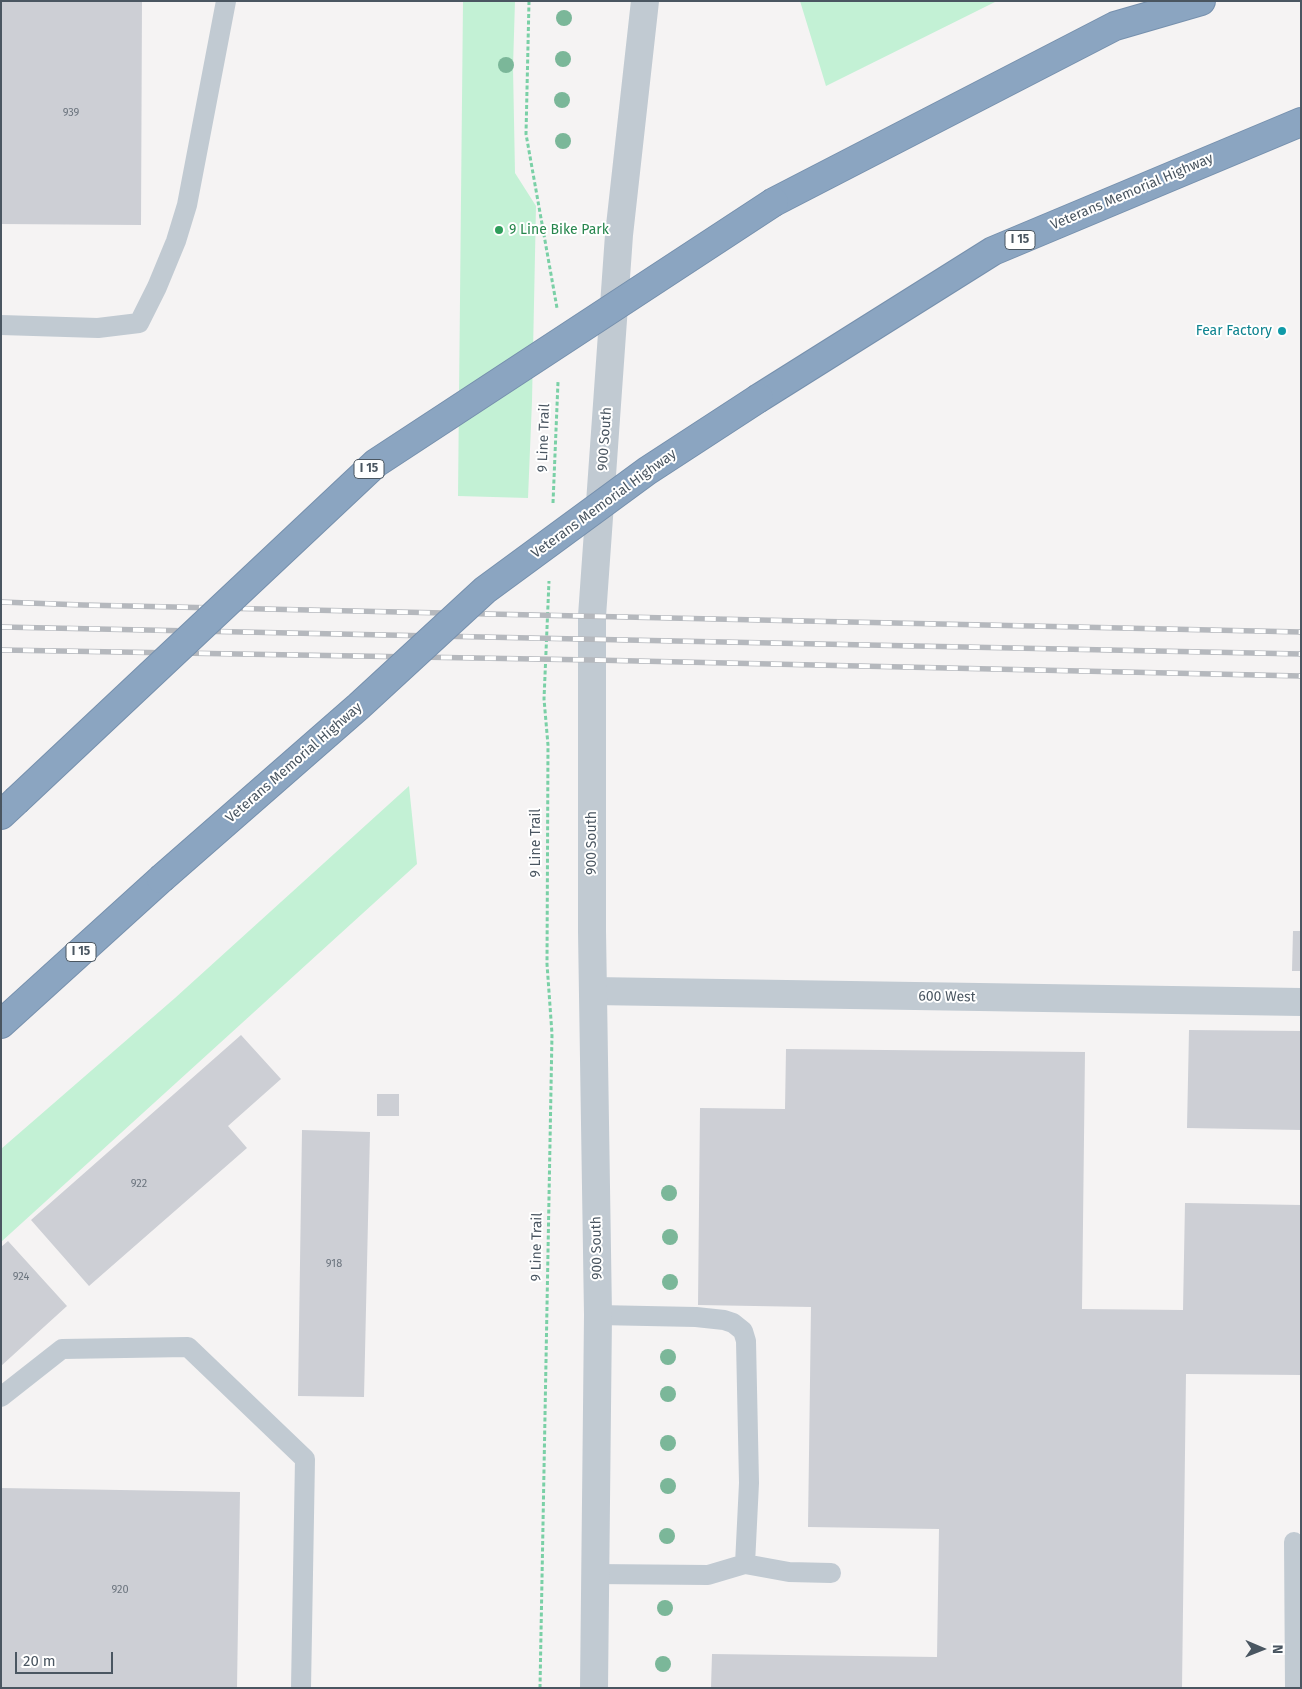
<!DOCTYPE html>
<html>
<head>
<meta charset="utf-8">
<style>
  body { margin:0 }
  #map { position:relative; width:1302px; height:1689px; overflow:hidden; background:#f5f3f3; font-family:"Fira Sans",sans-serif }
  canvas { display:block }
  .frame { position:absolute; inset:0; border:2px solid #4a5661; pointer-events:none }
  .north { position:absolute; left:1237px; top:1624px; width:50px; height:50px; -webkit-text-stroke:4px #fff; paint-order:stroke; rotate:91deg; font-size:14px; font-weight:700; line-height:20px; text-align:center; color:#4a5661 }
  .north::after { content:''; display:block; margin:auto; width:18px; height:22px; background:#4a5661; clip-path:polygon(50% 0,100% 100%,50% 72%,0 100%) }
  .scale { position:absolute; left:15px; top:1652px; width:98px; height:22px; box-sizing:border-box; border:2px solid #4a5661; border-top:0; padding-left:6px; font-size:15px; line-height:18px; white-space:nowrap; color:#4a5661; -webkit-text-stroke:4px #fff; paint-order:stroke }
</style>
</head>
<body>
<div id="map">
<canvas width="1302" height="1689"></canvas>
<div class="frame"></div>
<div class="north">N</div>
<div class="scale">20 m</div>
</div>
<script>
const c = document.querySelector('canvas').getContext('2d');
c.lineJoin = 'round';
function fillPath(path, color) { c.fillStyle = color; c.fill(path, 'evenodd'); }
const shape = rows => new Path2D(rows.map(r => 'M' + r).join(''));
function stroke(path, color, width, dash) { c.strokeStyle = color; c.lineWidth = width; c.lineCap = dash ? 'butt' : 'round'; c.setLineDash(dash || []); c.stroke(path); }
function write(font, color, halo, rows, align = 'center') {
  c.font = font + ' "Fira Sans",sans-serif'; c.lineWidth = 4; c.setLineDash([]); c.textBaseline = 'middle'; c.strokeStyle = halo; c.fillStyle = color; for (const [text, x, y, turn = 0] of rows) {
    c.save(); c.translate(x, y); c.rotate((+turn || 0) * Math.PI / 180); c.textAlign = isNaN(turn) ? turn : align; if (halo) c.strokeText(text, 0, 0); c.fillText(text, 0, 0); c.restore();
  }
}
fillPath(shape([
  [463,1,515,1,513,67,515,173,536,206,532,401,528,498,458,496],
  [800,1,997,1,826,86],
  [409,786,417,864,1,1242,1,1149,175,998]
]), '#c3f1d5');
fillPath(shape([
  [1,1,142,1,141,225,1,224],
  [1293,931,1301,931,1301,971,1292,971],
  [1189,1030,1301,1031,1301,1130,1187,1128],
  [241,1035,281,1079,228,1126,247,1148,89,1286,31,1220],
  [786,1049,1085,1052,1082,1309,1183,1310,1185,1203,1301,1205,1301,1375,1186,1374,1182,1688,711,1688,712,1654,937,1657,939,1529,808,1527,811,1307,698,1305,700,1108,785,1109],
  [377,1094,399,1094,399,1116,377,1116],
  [302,1130,370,1132,364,1397,298,1396],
  [8,1241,67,1306,1,1366,1,1247],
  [1,1488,240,1492,237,1688,1,1688]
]), '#cdcfd5');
const motorway = shape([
  [774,202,1115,26,1201,1],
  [759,398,993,251,1301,122],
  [1,815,16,801],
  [1,1024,161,879]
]);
stroke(motorway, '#7690ad', 30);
stroke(shape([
  [529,1,526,134,557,308],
  [553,503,558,382],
  [540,1688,552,1034,547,964,548,745,544,699,549,581]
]), '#7ad0a6', 3, [4, 2.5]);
stroke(shape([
  [1,325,98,328,139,323,157,287,176,241,187,205,226,1],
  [1,1397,62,1349,188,1347,305,1459,301,1688],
  [1294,1542,1295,1688],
  [745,1564,789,1572,831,1573],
  [595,1574,708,1575,745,1564,749,1483,746,1341,743,1331,733,1323,724,1320,696,1317,598,1315]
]), '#c1cad2', 20);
stroke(shape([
  [593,991,1301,1002]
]), '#c1cad2', 28);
stroke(shape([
  [594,1688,598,1315,592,931,592,616,619,235,645,1]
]), '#c1cad2', 28);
stroke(motorway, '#8ba5c1', 28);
const rail = shape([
  [1,602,83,605,1301,632],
  [1,627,1301,654],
  [1,650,593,660,1301,676]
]);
stroke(rail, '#b5b8bd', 5.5);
stroke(rail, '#fff', 4, [11]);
const motorwayBridge = shape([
  [16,801,376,463,774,202],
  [161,879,359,706,485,590,647,471,759,398]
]);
stroke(motorwayBridge, '#7690ad', 30, []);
stroke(motorwayBridge, '#8ba5c1', 28);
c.fillStyle = '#7bb799';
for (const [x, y] of [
  [564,18],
  [563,59],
  [506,65],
  [562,100],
  [563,141],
  [669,1193],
  [670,1237],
  [670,1282],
  [668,1357],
  [668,1394],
  [668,1443],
  [668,1486],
  [667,1536],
  [665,1608],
  [663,1664]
]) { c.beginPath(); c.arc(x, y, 8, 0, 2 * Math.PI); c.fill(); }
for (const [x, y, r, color] of [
  [499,230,5,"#2e9e5b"],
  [1282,331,5,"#0f9aa8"]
]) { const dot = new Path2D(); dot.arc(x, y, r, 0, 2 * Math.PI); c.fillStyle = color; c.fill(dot); stroke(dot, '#fff', 2); }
write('11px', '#6b747e', null, [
  ["939",71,113],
  ["922",139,1184],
  ["918",334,1264],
  ["924",21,1277],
  ["920",120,1590]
]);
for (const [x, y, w] of [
  [1020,240,30],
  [369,469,30],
  [81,952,30]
]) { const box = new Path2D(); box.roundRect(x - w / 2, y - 9.5, w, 19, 4); c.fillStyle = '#fff'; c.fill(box); stroke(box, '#4a5661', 1); }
write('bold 12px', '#4a5661', null, [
  ["I 15",1020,240],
  ["I 15",369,469],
  ["I 15",81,952]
]);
write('14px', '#4a5661', '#fff', [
  ["Veterans Memorial Highway",1132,192,-23],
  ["9 Line Trail",544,438,-88],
  ["900 South",605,439,-86],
  ["Veterans Memorial Highway",604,504,-36],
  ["Veterans Memorial Highway",294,763,-41],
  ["9 Line Trail",536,843,-90],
  ["900 South",592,843,-90],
  ["600 West",947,997,1],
  ["9 Line Trail",537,1247,-89],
  ["900 South",597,1248,-91]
]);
write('14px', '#27864d', '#fff', [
  ["9 Line Bike Park",509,230]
], 'left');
write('14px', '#0d838f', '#fff', [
  ["Fear Factory",1272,331]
], 'right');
</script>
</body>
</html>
